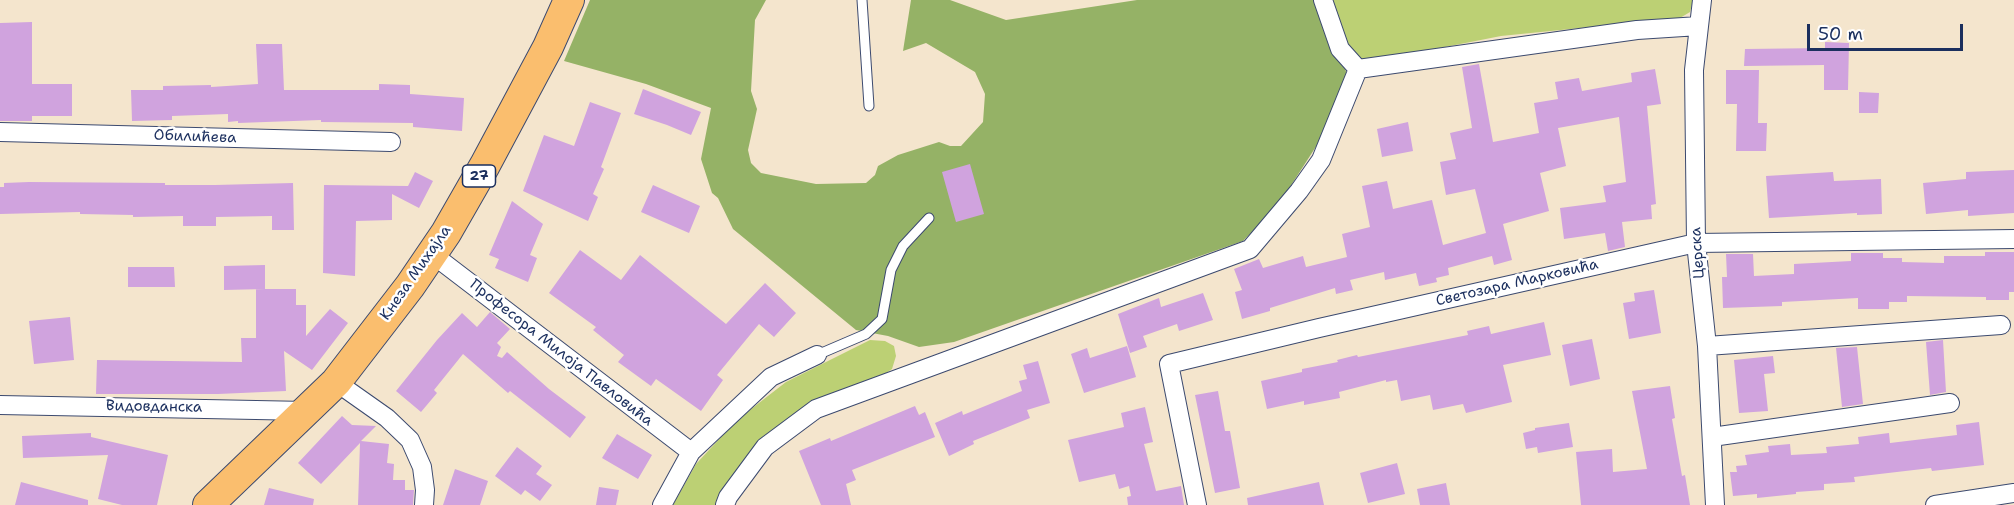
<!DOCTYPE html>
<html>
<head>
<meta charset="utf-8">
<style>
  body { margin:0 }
  #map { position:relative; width:2014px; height:505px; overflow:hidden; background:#f4e5cd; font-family:"Shantell Sans",sans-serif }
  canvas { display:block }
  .scale { position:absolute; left:1807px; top:24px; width:156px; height:27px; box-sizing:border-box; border:3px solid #1b2f5e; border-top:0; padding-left:8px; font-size:18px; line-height:21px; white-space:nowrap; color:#1b2f5e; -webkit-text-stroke:4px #fff; paint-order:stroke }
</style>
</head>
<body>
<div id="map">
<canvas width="2014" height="505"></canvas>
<div class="scale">50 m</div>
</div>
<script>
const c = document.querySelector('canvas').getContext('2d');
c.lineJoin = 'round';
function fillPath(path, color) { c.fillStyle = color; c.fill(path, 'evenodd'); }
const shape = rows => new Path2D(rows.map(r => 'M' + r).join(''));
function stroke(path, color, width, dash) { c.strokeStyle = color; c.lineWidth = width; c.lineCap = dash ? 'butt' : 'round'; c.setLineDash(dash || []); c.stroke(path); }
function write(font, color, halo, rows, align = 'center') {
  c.font = font + ' "Shantell Sans",sans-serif'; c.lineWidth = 5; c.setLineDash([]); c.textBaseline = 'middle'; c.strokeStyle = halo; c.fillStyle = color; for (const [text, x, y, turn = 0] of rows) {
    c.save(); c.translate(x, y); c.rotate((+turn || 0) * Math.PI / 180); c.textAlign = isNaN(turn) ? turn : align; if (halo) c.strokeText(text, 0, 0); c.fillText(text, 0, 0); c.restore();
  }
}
fillPath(shape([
  [1333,0,1693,0,1690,12,1680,18,1501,36,1379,60,1359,60,1340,33],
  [870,340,885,341,894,346,896,356,892,369,879,378,814,405,719,505,673,505,696,464,737,420,786,382]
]), '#bcd074');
fillPath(shape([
  [590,0,766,0,755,20,751,91,757,109,748,150,751,163,761,173,816,184,866,183,875,175,878,166,898,155,939,142,950,146,961,146,983,122,985,94,975,72,926,43,903,51,911,0,950,0,1006,20,1137,0,1314,0,1329,46,1341,58,1348,77,1317,145,1279,204,1243,241,954,342,919,347,888,336,856,330,733,229,718,198,712,193,701,159,711,108,646,84,564,61]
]), '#95b266');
fillPath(shape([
  [32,22,32,84,72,84,72,116,32,116,32,121,0,121,0,23],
  [1825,42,1849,43,1848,90,1824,90,1824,65,1744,66,1745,49,1825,48],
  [256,44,282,44,284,90,379,90,379,84,410,85,410,94,464,98,462,131,413,127,413,123,321,122,321,120,238,123,238,121,228,122,228,114,172,116,172,120,132,121,131,90,163,90,163,86,211,85,211,87,258,84],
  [1479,64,1493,142,1539,133,1534,103,1558,99,1555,82,1579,78,1582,91,1632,82,1631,73,1655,69,1661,104,1647,106,1656,204,1651,205,1652,219,1622,222,1625,247,1608,251,1605,233,1564,239,1560,208,1606,202,1603,186,1626,182,1619,117,1558,128,1566,166,1540,173,1549,211,1503,224,1512,260,1494,265,1492,256,1448,268,1449,275,1436,278,1437,282,1419,286,1416,273,1385,280,1384,272,1350,280,1353,290,1336,294,1335,288,1270,308,1270,311,1242,319,1235,292,1242,290,1234,269,1259,259,1263,268,1303,256,1306,267,1347,257,1342,234,1370,227,1362,186,1387,181,1393,209,1432,200,1443,245,1486,233,1475,189,1446,195,1440,162,1456,159,1450,133,1472,128,1462,67],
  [1726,70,1759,70,1758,123,1767,123,1766,151,1736,151,1737,104,1726,104],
  [643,89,701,112,691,135,667,125,634,114],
  [1859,92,1879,93,1878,113,1859,113],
  [590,102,621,113,601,167,604,169,593,194,598,197,588,221,523,191,544,135,574,146],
  [1408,122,1413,151,1382,157,1377,129],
  [970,164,984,214,956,222,942,172],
  [2014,170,2014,213,1968,216,1968,210,1926,214,1923,183,1966,179,1966,172],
  [415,172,433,181,419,208,392,194,392,220,356,221,355,276,323,273,324,185,408,186],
  [1833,172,1834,181,1881,179,1882,214,1857,215,1857,213,1769,218,1766,176],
  [29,182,165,183,165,185,215,185,293,183,294,230,272,230,272,216,216,217,216,226,183,226,183,216,133,217,133,215,80,214,80,212,0,214,0,187,4,187,4,183],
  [653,185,700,206,689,233,641,212],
  [512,201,543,224,530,255,537,258,528,282,495,268,499,259,489,255],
  [580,250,621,280,640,255,726,324,765,283,796,313,774,337,759,324,717,375,723,380,701,411,656,379,651,386,618,362,624,355,593,330,596,327,549,293],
  [1985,252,2014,252,2014,292,2009,292,2009,300,1986,300,1986,297,1907,296,1907,302,1889,302,1889,309,1858,309,1858,298,1782,302,1782,306,1723,308,1722,277,1727,277,1726,254,1753,254,1754,276,1794,274,1794,264,1851,261,1851,253,1883,253,1883,258,1902,258,1902,262,1944,263,1944,256,1985,256],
  [265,265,265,289,224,290,224,266],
  [128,267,174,267,175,287,128,287],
  [256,289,296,289,296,305,306,305,306,336,330,309,348,323,312,370,284,351,286,391,218,394,96,394,97,360,242,362,241,338,256,338],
  [1654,290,1661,333,1629,339,1623,303,1635,301,1634,293],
  [1203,293,1213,320,1179,331,1177,324,1143,336,1147,347,1130,353,1118,314,1159,298,1161,307],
  [490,312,510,329,497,343,501,347,497,356,502,358,507,352,549,389,586,417,570,438,510,391,508,393,463,354,434,390,437,393,421,412,396,391,437,340,462,313,477,327],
  [70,317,74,360,34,364,29,321],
  [1544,322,1551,355,1503,365,1512,402,1466,413,1463,404,1433,410,1430,395,1401,401,1397,380,1386,382,1386,380,1339,392,1340,398,1304,405,1304,401,1267,409,1261,381,1302,372,1302,369,1338,362,1337,360,1357,355,1358,357,1468,335,1467,331,1489,326,1491,334],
  [1592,339,1600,379,1570,386,1562,345],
  [1943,340,1946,392,1930,395,1926,342],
  [1127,346,1136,377,1084,393,1071,354,1087,348,1090,358],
  [1857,347,1863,404,1842,407,1836,348],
  [1773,356,1775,373,1764,374,1768,411,1739,413,1734,360],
  [1038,361,1050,403,1027,410,1030,418,973,441,974,444,949,456,935,423,962,411,963,415,1022,391,1019,381,1027,379,1023,365],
  [1670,386,1675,418,1672,419,1682,476,1685,475,1690,505,1581,505,1576,452,1612,449,1613,472,1647,469,1632,391],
  [1218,391,1225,431,1230,431,1240,488,1215,493,1195,395],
  [915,406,919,415,925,412,935,437,852,470,856,480,846,484,851,505,821,505,799,451,830,438,831,441],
  [1145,407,1153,442,1144,444,1156,491,1181,486,1184,505,1128,505,1127,497,1131,496,1129,486,1119,489,1115,474,1079,482,1068,440,1124,427,1121,413],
  [342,416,352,425,376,426,361,441,389,444,387,463,394,464,393,480,405,480,405,490,414,490,413,505,358,505,360,443,321,484,298,463],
  [1979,422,1984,465,1932,471,1931,468,1854,477,1855,482,1824,484,1824,490,1796,492,1796,494,1757,498,1757,494,1733,496,1730,472,1737,472,1736,466,1747,465,1745,455,1769,452,1768,446,1790,444,1791,455,1827,453,1826,447,1859,444,1858,437,1889,433,1890,443,1957,435,1956,425],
  [1569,423,1573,447,1538,453,1537,447,1526,449,1523,433,1535,430,1535,428],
  [91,433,91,437,168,455,157,505,122,505,98,499,108,455,23,458,22,436],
  [617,434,652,455,638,479,602,458],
  [517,447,542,466,536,474,552,485,540,501,525,490,521,495,495,476],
  [1397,463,1405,494,1368,503,1360,473],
  [455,469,488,481,480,505,443,505],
  [21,482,88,500,88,505,15,505],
  [1319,482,1324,505,1248,505,1247,498],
  [1446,483,1450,505,1420,505,1417,489],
  [599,487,619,490,616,505,596,505],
  [269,488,314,499,313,505,264,505]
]), '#d0a3de');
const lane = shape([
  [862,0,869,106],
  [817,355,866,334,882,319,891,270,903,246,929,218]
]);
const street = shape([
  [1702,0,1694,70,1696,243,1707,346,1715,505],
  [1358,69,1637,30,1699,26],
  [0,132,391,142],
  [432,254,691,452],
  [1707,346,2001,325],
  [336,382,387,418,410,440,422,467,425,490,424,505],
  [0,405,307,411],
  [1712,437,1950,403],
  [662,505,691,452,771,377,817,355],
  [725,505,728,497,765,447,816,409,1250,249,1299,191,1321,160,1358,69,1340,49,1323,0],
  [1197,505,1169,364,1319,328,1696,243,2014,239],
  [1935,505,2014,493]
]);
const primary = shape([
  [208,505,336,382,410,286,446,233,485,165,548,47,569,0]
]);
stroke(lane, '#3c4a6f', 11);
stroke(street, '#3c4a6f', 20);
stroke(primary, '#3c4a6f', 32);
stroke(lane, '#fff', 9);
stroke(street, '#fff', 18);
stroke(primary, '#fabe6e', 30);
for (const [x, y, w] of [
  [479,176,33]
]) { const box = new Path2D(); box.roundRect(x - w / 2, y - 11, w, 22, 4.5); c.fillStyle = '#fff'; c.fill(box); stroke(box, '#1b2f5e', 1.5); }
write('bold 14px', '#1b2f5e', null, [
  ["27",479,176]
]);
write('15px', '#1b2f5e', '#fff', [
  ["Обилићева",195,137,2],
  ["Церска",1698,253,-94],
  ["Кнеза Михајла",416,273,-55],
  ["Светозара Марковића",1517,283,-13],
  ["Професора Милоја Павловића",561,353,38],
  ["Видовданска",154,407,1]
]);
</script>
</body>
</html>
